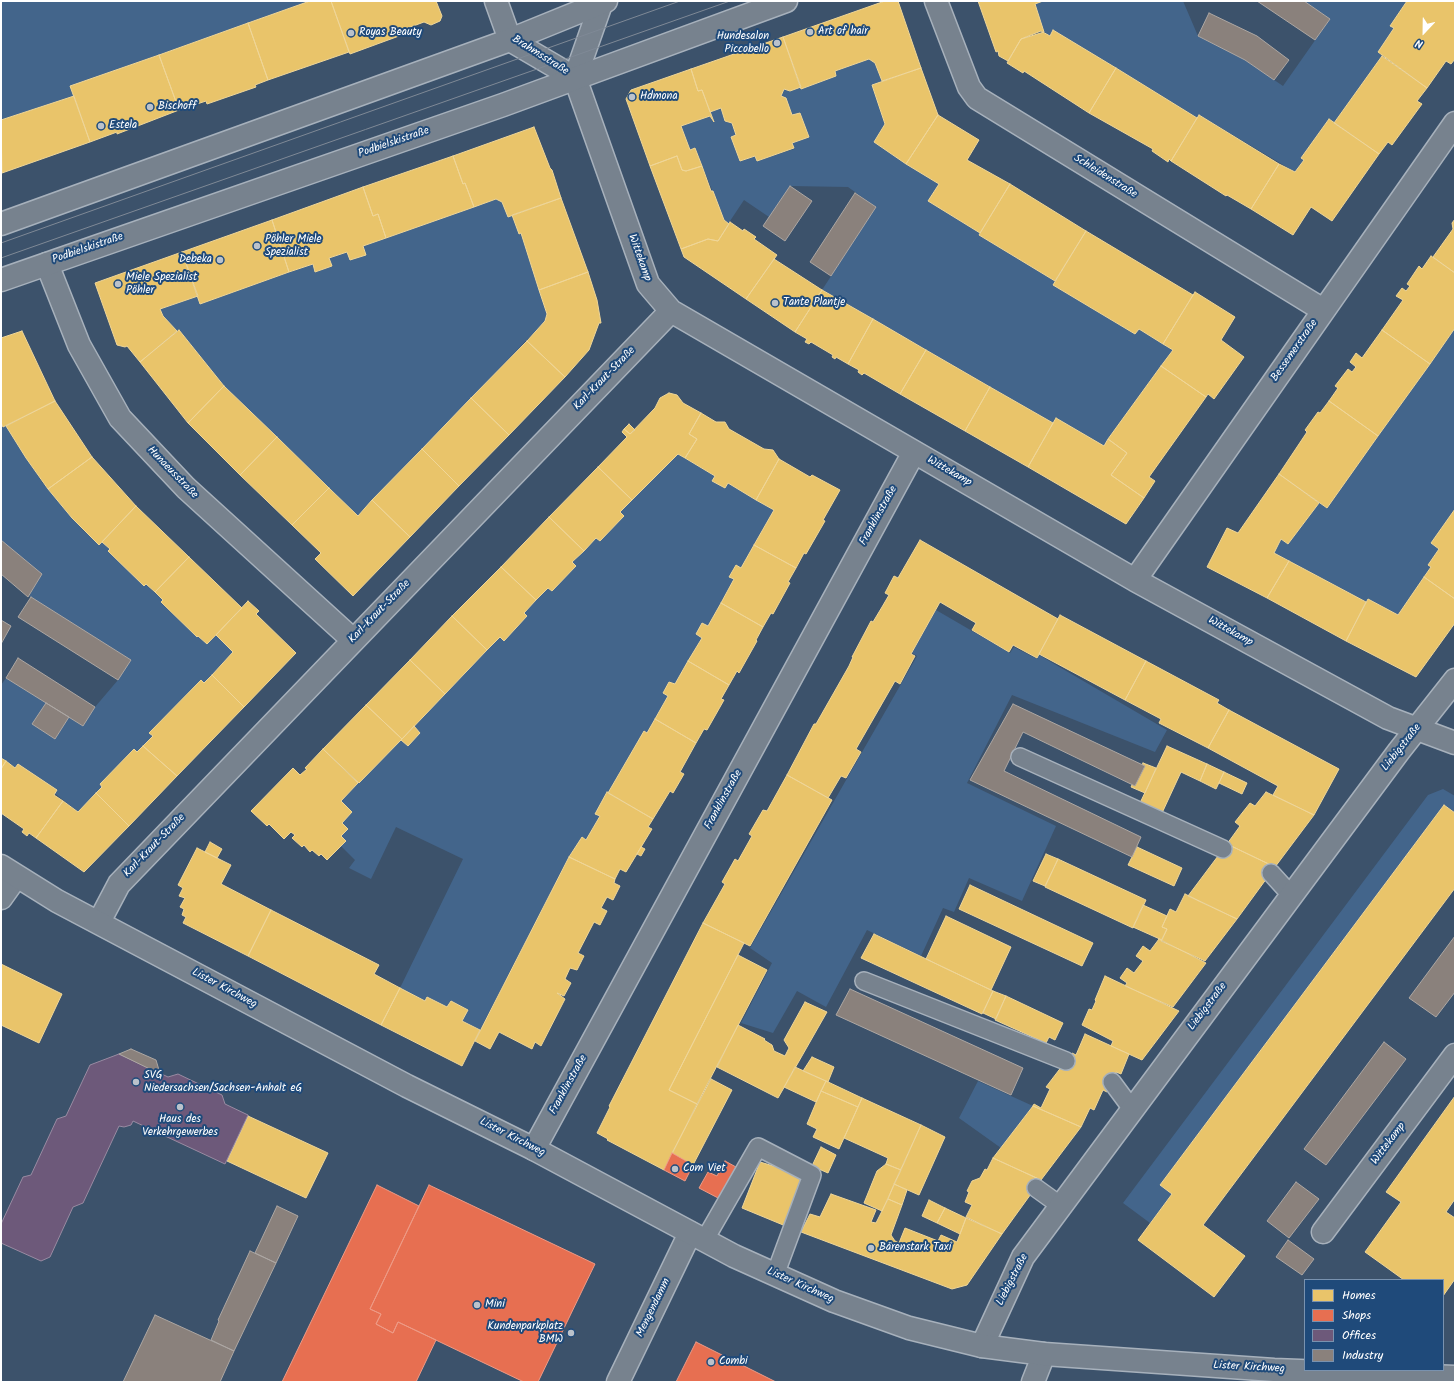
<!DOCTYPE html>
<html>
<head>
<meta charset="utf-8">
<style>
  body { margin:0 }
  #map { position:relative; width:1456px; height:1383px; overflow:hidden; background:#3c526b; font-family:Kalam,sans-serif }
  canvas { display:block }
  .frame { position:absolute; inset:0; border:2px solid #fff; pointer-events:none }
  .legend { position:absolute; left:1304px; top:1279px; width:140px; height:92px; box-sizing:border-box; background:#1f4a7a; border:1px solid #7992af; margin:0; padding:5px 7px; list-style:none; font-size:12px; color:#fff }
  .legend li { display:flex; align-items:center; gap:8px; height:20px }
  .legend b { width:20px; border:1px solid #7992af }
  .north { position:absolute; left:1404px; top:12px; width:40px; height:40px; -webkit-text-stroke:3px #1f4a7a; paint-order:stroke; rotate:202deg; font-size:11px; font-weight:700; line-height:16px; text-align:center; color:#fff }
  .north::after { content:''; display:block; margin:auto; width:14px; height:18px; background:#fff; clip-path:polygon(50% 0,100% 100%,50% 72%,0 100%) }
</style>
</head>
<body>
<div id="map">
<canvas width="1456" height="1383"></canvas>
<div class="frame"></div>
<ul class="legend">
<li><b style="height:11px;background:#e9c46a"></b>Homes</li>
<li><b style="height:11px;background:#e76f51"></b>Shops</li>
<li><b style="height:11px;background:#6d597a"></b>Offices</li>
<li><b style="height:11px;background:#8a817c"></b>Industry</li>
</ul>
<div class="north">N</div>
</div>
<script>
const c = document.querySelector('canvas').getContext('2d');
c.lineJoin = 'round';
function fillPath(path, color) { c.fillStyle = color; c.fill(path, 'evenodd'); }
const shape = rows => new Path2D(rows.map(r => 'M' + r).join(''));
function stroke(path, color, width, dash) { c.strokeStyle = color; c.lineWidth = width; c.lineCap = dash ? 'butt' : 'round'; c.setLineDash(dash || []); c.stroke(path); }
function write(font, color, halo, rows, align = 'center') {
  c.font = font + ' Kalam,sans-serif'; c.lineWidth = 4; c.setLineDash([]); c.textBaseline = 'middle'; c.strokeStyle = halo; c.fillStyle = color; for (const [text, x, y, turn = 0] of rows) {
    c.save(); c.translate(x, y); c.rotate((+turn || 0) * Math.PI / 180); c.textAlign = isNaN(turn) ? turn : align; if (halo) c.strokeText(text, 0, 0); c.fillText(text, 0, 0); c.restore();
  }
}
fillPath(shape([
  [1,1,310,1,71,86,74,96,1,120],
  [1043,1,1183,1,1198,36,1245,60,1283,86,1330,19,1304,1,1407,1,1390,25,1394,28,1378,52,1382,56,1334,123,1329,119,1301,158,1304,160,1295,172,1199,115,1197,118,1053,30,1050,36,1044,32,1035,4],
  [869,59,875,63,882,81,872,85,885,124,874,142,939,184,928,201,980,233,979,235,1055,281,1053,285,1135,334,1139,329,1173,350,1104,446,1053,423,822,290,876,207,848,187,790,186,769,217,744,200,728,224,724,220,695,148,690,150,681,126,710,116,713,122,710,112,721,108,725,121,732,123,736,135,731,137,740,161,755,156,757,161,794,149,792,143,809,136,800,113,792,115,781,96,784,89,801,87,801,89,836,76,835,71],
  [496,199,502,202,512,215,521,233,547,314,545,321,358,516,224,386,179,330,177,331,163,316,160,309,197,296,200,304,313,264,316,272,332,266,329,258],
  [1455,328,1455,509,1431,543,1439,549,1428,565,1431,567,1398,615,1368,599,1366,602,1274,553,1281,539,1288,544,1319,503,1327,508],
  [1,423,3,427,6,426,42,482,84,531,99,544,102,542,110,549,108,551,163,600,161,603,197,637,198,636,207,644,216,635,233,652,204,683,201,680,149,733,153,736,137,752,134,749,100,784,102,787,78,812,18,764,15,768,1,758,1,685,6,678,46,703,32,724,55,739,69,717,83,726,95,707,118,680,131,660,29,596,42,574,1,540],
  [678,454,715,476,712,481,728,483,774,510,741,568,736,565,729,576,734,579,708,626,696,634,702,638,675,684,669,682,663,692,668,696,647,733,644,731,608,793,607,793,596,813,600,816,586,840,582,837,569,857,480,1030,462,1021,468,1010,451,1001,447,1007,427,997,425,1001,400,988,463,859,396,827,371,879,349,868,355,860,341,846,346,841,341,836,348,829,342,823,352,812,341,801,500,637,504,640,527,616,524,613,548,588,552,591,576,566,572,562,596,538,600,541,624,516,620,512],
  [936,610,1010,653,1014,647,1037,659,1039,655,1167,730,1155,752,1012,695,967,783,1056,826,1022,901,969,878,954,912,943,908,921,956,867,930,826,1007,797,991,773,1033,741,1023,772,963,750,948,917,656,912,653],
  [1443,789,1455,796,1455,813,1444,805,1160,1185,1172,1194,1150,1223,1123,1203,1428,795],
  [978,1081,1033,1106,1001,1148,959,1118]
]), '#43658b');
const homes = shape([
  [310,1,331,1,349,52,268,80,248,23,310,1],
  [331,1,436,1,442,16,440,21,431,25,424,22,397,32,399,36,350,54,331,1],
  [885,1,898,1,921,68,882,81,875,63,869,59,835,71,836,76,801,89,783,37,885,1],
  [978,1,1043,1,1035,4,1044,32,1021,39,1008,61,999,56,998,51,996,52,978,1],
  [1407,1,1455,1,1455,59,1451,64,1446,61,1427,88,1378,52,1394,28,1390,26,1407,1],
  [248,23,268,80,255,85,256,87,207,104,206,101,179,110,159,55,248,23],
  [1053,30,1116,68,1089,113,1024,71,1023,73,1007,63,1021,39,1041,31,1050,36,1053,30],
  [783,37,801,87,790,91,784,89,781,96,786,98,792,115,800,113,809,137,792,143,794,148,757,161,755,156,740,161,731,137,736,135,732,123,725,121,721,108,710,112,702,90,698,91,691,69,783,37],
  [159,55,179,110,117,134,117,132,90,142,70,86,159,55],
  [1382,56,1427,88,1417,101,1422,104,1392,145,1388,142,1379,154,1334,123,1382,56],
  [921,68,938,115,906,164,874,142,885,124,872,85,921,68],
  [1116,68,1197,118,1171,161,1169,159,1168,162,1152,151,1153,149,1089,113,1116,68],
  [691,69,698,91,702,90,714,122,710,116,681,126,690,150,695,148,702,166,686,171,682,170,677,156,650,166,626,99,631,90,691,69],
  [74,96,90,142,2,173,1,120,74,96],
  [938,115,979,140,967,160,1010,184,980,233,928,201,939,184,906,164,938,115],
  [1199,115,1279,164,1251,209,1227,195,1226,196,1171,161,1199,115],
  [1329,119,1379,154,1332,221,1311,207,1293,235,1251,209,1279,164,1295,172,1304,160,1301,158,1329,119],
  [534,127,550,168,552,170,561,198,508,217,502,202,496,199,474,207,465,183,463,184,453,156,534,127],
  [453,156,463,184,465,183,474,207,386,238,378,214,373,216,363,187,453,156],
  [677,156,682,170,686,171,702,166,711,191,713,191,724,220,729,224,718,241,708,239,681,249,650,166,677,156],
  [1010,184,1086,231,1055,281,979,235,1010,184],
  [363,187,373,216,378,214,386,238,363,246,366,255,350,260,347,252,329,258,332,266,315,272,313,264,289,272,272,220,363,187],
  [561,198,588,272,539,290,521,233,519,234,512,215,561,198],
  [1455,219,1455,273,1433,257,1453,229,1452,223,1455,219],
  [272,220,289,272,200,304,182,252,272,220],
  [730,222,743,231,744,229,756,237,754,239,777,255,746,299,684,257,681,249,708,239,718,241,730,222],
  [1086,231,1193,295,1163,344,1139,329,1135,334,1053,285,1086,231],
  [182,252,198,296,160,309,163,316,177,331,140,362,127,346,125,347,117,345,95,283,182,252],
  [1431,256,1455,273,1455,328,1430,364,1382,330,1403,300,1396,296,1402,288,1406,291,1410,286,1407,284,1419,266,1422,269,1431,256],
  [774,259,822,290,795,332,746,299,774,259],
  [588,272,597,300,601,323,599,323,589,350,565,377,527,341,545,321,547,314,539,290,588,272],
  [822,290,873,319,848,364,836,357,835,359,832,357,833,355,811,342,809,344,805,342,807,339,795,332,822,290],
  [1195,292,1235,317,1221,340,1244,357,1214,399,1208,394,1206,397,1161,366,1173,350,1163,344,1195,292],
  [873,319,926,350,900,394,864,373,862,375,858,372,859,370,848,364,873,319],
  [179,330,224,386,188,423,140,362,179,330],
  [1382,330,1430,364,1378,436,1329,401,1338,388,1335,386,1348,369,1352,372,1356,367,1350,362,1356,353,1362,358,1382,330],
  [22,331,55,401,3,427,1,423,1,338,22,331],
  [527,341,565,377,509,435,471,398,527,341],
  [926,350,990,387,965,431,900,394,926,350],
  [1161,366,1206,397,1149,477,1155,481,1144,498,1111,475,1127,453,1108,439,1161,366],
  [224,386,277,437,240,475,188,423,224,386],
  [990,387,1053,423,1028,467,965,431,990,387],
  [669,393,677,395,683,403,701,413,689,434,697,439,685,458,678,454,632,500,598,467,627,437,622,432,624,429,630,434,655,408,660,398,669,393],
  [471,398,509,435,459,486,422,449,471,398],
  [55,401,92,457,48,489,26,458,6,426,55,401],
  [1329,401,1378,436,1327,508,1279,474,1307,432,1305,430,1318,412,1320,413,1329,401],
  [701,413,716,422,725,422,729,429,764,449,773,450,779,459,756,500,728,483,725,488,712,481,715,476,685,458,697,439,689,434,701,413],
  [1056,418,1104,446,1108,439,1127,453,1111,475,1144,498,1126,524,1028,467,1056,418],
  [629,424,635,430,630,434,624,429,629,424],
  [277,437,329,488,292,525,240,475,277,437],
  [422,449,459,486,410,537,372,500,422,449],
  [92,457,136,506,99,545,72,518,48,489,92,457],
  [779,459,810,477,812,475,840,490,823,520,825,521,806,554,804,553,796,568,754,545,774,510,756,500,779,459],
  [598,467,632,500,620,512,624,516,600,541,596,538,584,551,549,517,598,467],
  [1279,474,1319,503,1288,544,1281,539,1274,553,1289,561,1267,598,1207,567,1227,528,1238,533,1279,474],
  [329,488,358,516,372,500,410,537,353,596,315,559,321,553,292,525,329,488],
  [136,506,189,557,155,592,146,584,144,586,108,551,110,549,102,542,136,506],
  [1455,509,1455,599,1424,577,1431,567,1428,565,1439,549,1431,543,1455,509],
  [549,517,584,551,572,562,576,566,552,591,548,588,536,600,501,567,549,517],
  [920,540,1058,619,1037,658,1013,645,1009,652,972,630,976,623,940,602,911,654,915,656,900,684,895,681,856,749,861,752,846,778,841,776,828,798,787,775,814,724,816,724,849,666,853,657,852,657,871,621,873,622,882,607,889,595,885,593,894,576,898,578,920,540],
  [754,545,796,568,788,582,790,583,773,614,771,613,763,627,721,603,734,579,729,577,736,565,741,568,754,545],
  [189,557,242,608,207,644,198,636,197,637,161,602,163,600,155,592,189,557],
  [1289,561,1366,602,1346,641,1267,598,1289,561],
  [501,567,536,600,524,613,527,616,504,641,500,637,487,650,452,616,501,567],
  [1424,577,1455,599,1455,623,1416,677,1346,641,1368,599,1398,615,1424,577],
  [248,601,259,611,256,614,296,653,244,707,212,675,233,652,216,635,248,601],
  [721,603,763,627,756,640,757,641,739,673,737,671,729,685,688,661,702,638,696,634,702,623,708,626,721,603],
  [1060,615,1146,661,1125,700,1039,654,1060,615],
  [452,616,487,650,445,694,410,660,452,616],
  [410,660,445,694,402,739,366,705,410,660],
  [688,661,729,685,721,699,724,700,707,730,704,729,696,743,655,719,668,696,663,693,669,682,675,684,688,661],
  [1146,661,1219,700,1217,703,1229,710,1208,748,1159,723,1161,719,1125,700,1146,661],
  [212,675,244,707,177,776,143,746,153,736,149,733,201,680,204,683,212,675],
  [366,705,402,739,359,783,323,749,366,705],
  [1229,710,1339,769,1314,815,1273,795,1278,786,1208,748,1229,710],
  [655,719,696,743,680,772,684,774,673,793,670,791,653,819,608,793,644,731,647,733,655,719],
  [414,726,420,733,408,746,401,740,414,726],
  [143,746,177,776,129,826,96,793,102,787,100,784,134,749,137,752,143,746],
  [1167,746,1207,764,1200,781,1181,772,1162,813,1140,803,1167,746],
  [323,749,358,783,341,801,352,812,342,823,348,829,341,836,346,841,327,860,321,854,319,856,312,850,310,852,304,845,302,847,292,838,295,835,291,832,284,839,269,824,267,826,251,811,293,768,300,775,307,769,305,768,323,749],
  [1,758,6,761,1,769,1,758],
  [6,761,15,768,18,764,57,790,54,795,63,801,36,838,29,833,27,836,22,832,24,829,1,813,1,769,6,761],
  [1143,763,1156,768,1145,793,1131,787,1143,763],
  [1207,764,1224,772,1216,789,1200,781,1207,764],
  [1224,772,1247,783,1242,794,1219,783,1224,772],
  [787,775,832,800,750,946,703,923,725,884,722,882,735,859,738,861,752,836,749,834,763,810,767,811,787,775],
  [607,792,653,819,648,827,652,829,626,872,620,869,615,879,569,857,582,837,586,840,600,816,595,814,607,792],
  [1266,792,1314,815,1275,867,1227,844,1240,826,1235,822,1250,803,1255,806,1266,792],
  [96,793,129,826,84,872,36,838,63,801,78,812,96,793],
  [1444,805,1455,813,1455,888,1203,1225,1245,1256,1214,1297,1138,1240,1172,1194,1160,1185,1444,805],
  [210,842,222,849,217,858,205,852,210,842],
  [1227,844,1275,867,1237,919,1188,896,1227,844],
  [641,847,645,849,641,856,637,854,641,847],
  [1137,847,1182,868,1174,886,1128,865,1137,847],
  [197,848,231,865,221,884,271,910,248,956,183,923,186,917,182,915,184,909,180,907,185,898,179,896,183,888,178,885,197,848],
  [1046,854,1058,859,1045,886,1033,881,1046,854],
  [569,857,615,879,614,883,620,886,613,900,607,897,601,908,607,911,600,925,594,922,578,953,584,956,577,970,570,968,565,979,571,983,564,996,557,993,565,999,541,1046,535,1042,532,1049,499,1032,490,1049,475,1041,569,857],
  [1058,859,1146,900,1133,928,1045,887,1058,859],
  [970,885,1093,943,1082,966,959,909,970,885],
  [1185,894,1237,919,1205,961,1161,941,1167,929,1162,927,1170,909,1176,912,1185,894],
  [1143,905,1167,916,1162,927,1167,929,1162,940,1133,927,1143,905],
  [271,910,379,965,374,974,400,988,381,1025,248,956,271,910],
  [946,916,1011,947,991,990,926,959,946,916],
  [703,923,744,943,669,1090,697,1104,664,1170,607,1140,608,1139,597,1133,610,1107,609,1106,703,923],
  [874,934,993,991,982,1014,861,958,874,934],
  [1159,939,1206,963,1173,1007,1125,986,1127,983,1120,978,1127,968,1134,973,1143,961,1136,956,1143,946,1150,951,1159,939],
  [738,955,767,970,697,1104,669,1090,738,955],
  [1,964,62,994,39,1043,1,1025,1,964],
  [1105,976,1179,1011,1142,1060,1111,1046,1113,1041,1082,1025,1089,1009,1092,1010,1096,1001,1095,1000,1105,976],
  [400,988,425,1001,427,997,447,1007,451,1001,468,1010,462,1021,480,1030,462,1066,381,1025,400,988],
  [993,991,1006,996,996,1019,983,1013,993,991],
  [1006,996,1063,1023,1055,1040,1049,1037,1046,1043,995,1020,1006,996],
  [805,1002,827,1012,778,1098,717,1067,738,1025,765,1039,764,1040,772,1045,774,1051,785,1056,789,1048,784,1040,805,1002],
  [1085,1034,1129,1054,1121,1074,1116,1072,1107,1092,1103,1090,1094,1110,1090,1108,1081,1127,1033,1106,1034,1104,1041,1108,1050,1089,1046,1087,1072,1053,1076,1055,1085,1034],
  [812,1057,834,1067,828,1082,803,1071,812,1057],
  [795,1067,826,1081,816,1102,784,1087,795,1067],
  [711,1079,732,1090,693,1165,672,1153,711,1079],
  [826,1081,862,1098,858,1107,821,1091,826,1081],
  [821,1091,858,1107,839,1149,813,1137,817,1129,807,1124,821,1091],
  [1455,1096,1455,1199,1446,1212,1455,1218,1455,1279,1443,1296,1443,1280,1404,1280,1365,1252,1401,1202,1386,1192,1455,1096],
  [862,1098,921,1125,901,1170,886,1164,888,1158,844,1138,862,1098],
  [1033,1106,1081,1127,1041,1180,993,1158,1033,1106],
  [248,1116,328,1153,306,1198,227,1161,248,1116],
  [921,1125,945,1137,919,1195,894,1184,921,1125],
  [821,1147,836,1155,828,1173,812,1166,821,1147],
  [993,1158,1041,1180,1002,1234,966,1217,972,1205,965,1202,969,1192,967,1191,972,1181,980,1178,985,1169,987,1170,993,1158],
  [760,1162,780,1168,807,1181,788,1227,742,1208,760,1162],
  [886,1164,901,1170,882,1211,864,1203,877,1171,886,1164],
  [894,1184,907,1190,902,1205,888,1199,894,1184],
  [831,1194,876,1210,871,1222,876,1223,888,1199,902,1205,891,1235,895,1241,899,1243,905,1228,938,1241,941,1235,957,1242,966,1218,1002,1234,967,1285,952,1289,801,1232,810,1214,820,1217,831,1194],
  [929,1200,945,1208,937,1223,922,1216,929,1200],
  [945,1208,966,1218,960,1234,937,1223,945,1208]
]);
fillPath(homes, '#e9c46a');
stroke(homes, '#f0d697', 1);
const shops = shape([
  [672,1153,693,1165,685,1181,664,1170,672,1153],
  [725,1161,736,1167,720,1199,699,1188,708,1172,717,1176,725,1161],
  [377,1185,419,1206,370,1309,381,1314,376,1324,393,1333,398,1322,436,1340,416,1382,282,1382,377,1185],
  [429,1185,595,1264,538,1382,524,1382,398,1322,393,1333,376,1324,381,1314,370,1309,429,1185],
  [696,1342,776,1382,676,1382,696,1342]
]);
fillPath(shops, '#e76f51');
stroke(shops, '#ee9a85', 1);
const offices = shape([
  [119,1054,168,1077,178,1074,222,1095,225,1104,248,1115,225,1164,133,1121,131,1125,124,1127,119,1126,83,1203,73,1207,50,1257,41,1261,1,1243,1,1224,23,1177,31,1175,57,1119,66,1116,90,1065,119,1054]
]);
fillPath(offices, '#6d597a');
stroke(offices, '#998ba2', 1);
const industry = shape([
  [1257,1,1304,1,1330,19,1315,40,1257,1],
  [1209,13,1257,36,1289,60,1274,80,1245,60,1198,36,1209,13],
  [790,186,812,201,785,241,763,226,790,186],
  [855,193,876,207,831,276,810,262,855,193],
  [1,540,42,574,28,597,1,574,1,540],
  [31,597,131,660,118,680,18,617,31,597],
  [1,620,11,626,1,644,1,620],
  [18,658,95,707,83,726,6,678,18,658],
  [46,703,69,717,55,739,32,724,46,703],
  [1013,704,1145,766,1135,786,1023,732,1004,771,1141,837,1132,857,970,780,1013,704],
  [1455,936,1455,992,1436,1017,1409,998,1455,936],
  [850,989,1023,1068,1011,1095,836,1015,850,989],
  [1384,1042,1406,1059,1326,1165,1304,1149,1384,1042],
  [131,1049,156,1060,159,1070,158,1073,119,1054,131,1049],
  [1296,1182,1319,1199,1289,1238,1267,1221,1296,1182],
  [277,1206,298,1216,276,1263,255,1253,277,1206],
  [1288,1240,1314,1259,1302,1275,1276,1257,1288,1240],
  [250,1251,276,1263,234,1351,211,1340,219,1321,218,1320,250,1251],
  [155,1315,234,1351,220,1382,123,1382,155,1315]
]);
fillPath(industry, '#8a817c');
stroke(industry, '#ada7a3', 1);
const lane = shape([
  [1020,757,1223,849],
  [1271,873,1291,895],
  [864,981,1066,1061],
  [1112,1082,1132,1109],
  [1036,1188,1061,1206],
  [704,1241,758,1147,812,1175,775,1275]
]);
const street = shape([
  [496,1,510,40,575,78],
  [936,1,969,87,977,98,1323,310],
  [575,78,648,284,671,311,1135,580,1388,718,1455,743],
  [575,78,602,1],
  [47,264,79,345,120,418,186,488,353,640],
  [1135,580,1455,123],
  [1,898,16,877],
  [99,922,119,884,671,311],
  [534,1149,914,452],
  [1323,1232,1455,1055],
  [982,1346,1023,1257,1399,751,1455,680],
  [618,1382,690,1233],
  [1033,1382,1044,1354]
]);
const secondary = shape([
  [1,224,510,40,606,1],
  [1,280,503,105,786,1],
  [1,866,57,901,407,1086,534,1149,734,1256,834,1301,909,1328,982,1346,1044,1354,1274,1370,1455,1377]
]);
stroke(lane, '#a7b1bc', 20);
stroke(street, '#a7b1bc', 25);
stroke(secondary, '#a7b1bc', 25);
stroke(lane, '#77828e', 17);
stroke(street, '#77828e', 22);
stroke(secondary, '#77828e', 22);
stroke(shape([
  [1,243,680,1],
  [1,258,730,1]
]), '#7f8996', 1);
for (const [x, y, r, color] of [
  [810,32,4,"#bbc2cb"],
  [351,33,4,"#bbc2cb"],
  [777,43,4,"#bbc2cb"],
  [632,97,4,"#bbc2cb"],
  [150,107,4,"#bbc2cb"],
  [101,126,4,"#bbc2cb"],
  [257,246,4,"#bbc2cb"],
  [220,260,4,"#bbc2cb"],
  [118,284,4,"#bbc2cb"],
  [775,303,4,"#bbc2cb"],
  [136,1082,4,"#bbc2cb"],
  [180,1107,4,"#bbc2cb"],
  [675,1169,4,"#bbc2cb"],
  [871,1248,4,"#bbc2cb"],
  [477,1305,4,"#bbc2cb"],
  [571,1333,4,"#bbc2cb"],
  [711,1362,4,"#bbc2cb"]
]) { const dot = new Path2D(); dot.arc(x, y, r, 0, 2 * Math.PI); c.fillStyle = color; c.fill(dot); stroke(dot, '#1f4a7a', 1.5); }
write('11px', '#fff', '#1f4a7a', [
  ["Art of hair",818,32],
  ["Royas Beauty",359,33],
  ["Hundesalon",769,37,"right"],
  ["Piccobello",769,50,"right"],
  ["Hdmona",640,97],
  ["Bischoff",158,107],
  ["Estela",109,126],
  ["Pöhler Miele",265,240],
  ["Spezialist",265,253],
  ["Debeka",212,260,"right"],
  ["Miele Spezialist",126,278],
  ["Pöhler",126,291],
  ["Tante Plantje",783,303],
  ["SVG",144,1076],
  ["Niedersachsen/Sachsen-Anhalt eG",144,1089],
  ["Haus des",180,1120,"center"],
  ["Verkehrgewerbes",180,1133,"center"],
  ["Com Viet",683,1169],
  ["Bärenstark Taxi",879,1248],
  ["Mini",485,1305],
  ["Kundenparkplatz",563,1327,"right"],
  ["BMW",563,1340,"right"],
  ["Combi",719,1362]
], 'left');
write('11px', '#fff', '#1f4a7a', [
  ["Brahmsstraße",540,56,32],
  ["Podbielskistraße",394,143,-19],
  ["Schleidenstraße",1105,177,32],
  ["Podbielskistraße",88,249,-19],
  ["Wittekamp",639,258,70],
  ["Bessemerstraße",1295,351,-55],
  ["Karl-Kraut-Straße",605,379,-46],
  ["Wittekamp",949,472,30],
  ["Hunaeusstraße",172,473,46],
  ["Franklinstraße",879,516,-61],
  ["Karl-Kraut-Straße",380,612,-46],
  ["Wittekamp",1230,632,29],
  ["Liebigstraße",1402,748,-52],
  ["Franklinstraße",724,800,-61],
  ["Karl-Kraut-Straße",155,846,-46],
  ["Lister Kirchweg",224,989,28],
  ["Liebigstraße",1208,1007,-53],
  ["Franklinstraße",569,1085,-61],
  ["Lister Kirchweg",512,1138,27],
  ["Wittekamp",1389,1144,-53],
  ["Liebigstraße",1013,1280,-63],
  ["Lister Kirchweg",800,1286,24],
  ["Mengendamm",654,1308,-64],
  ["Lister Kirchweg",1249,1368,3]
]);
</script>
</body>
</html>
